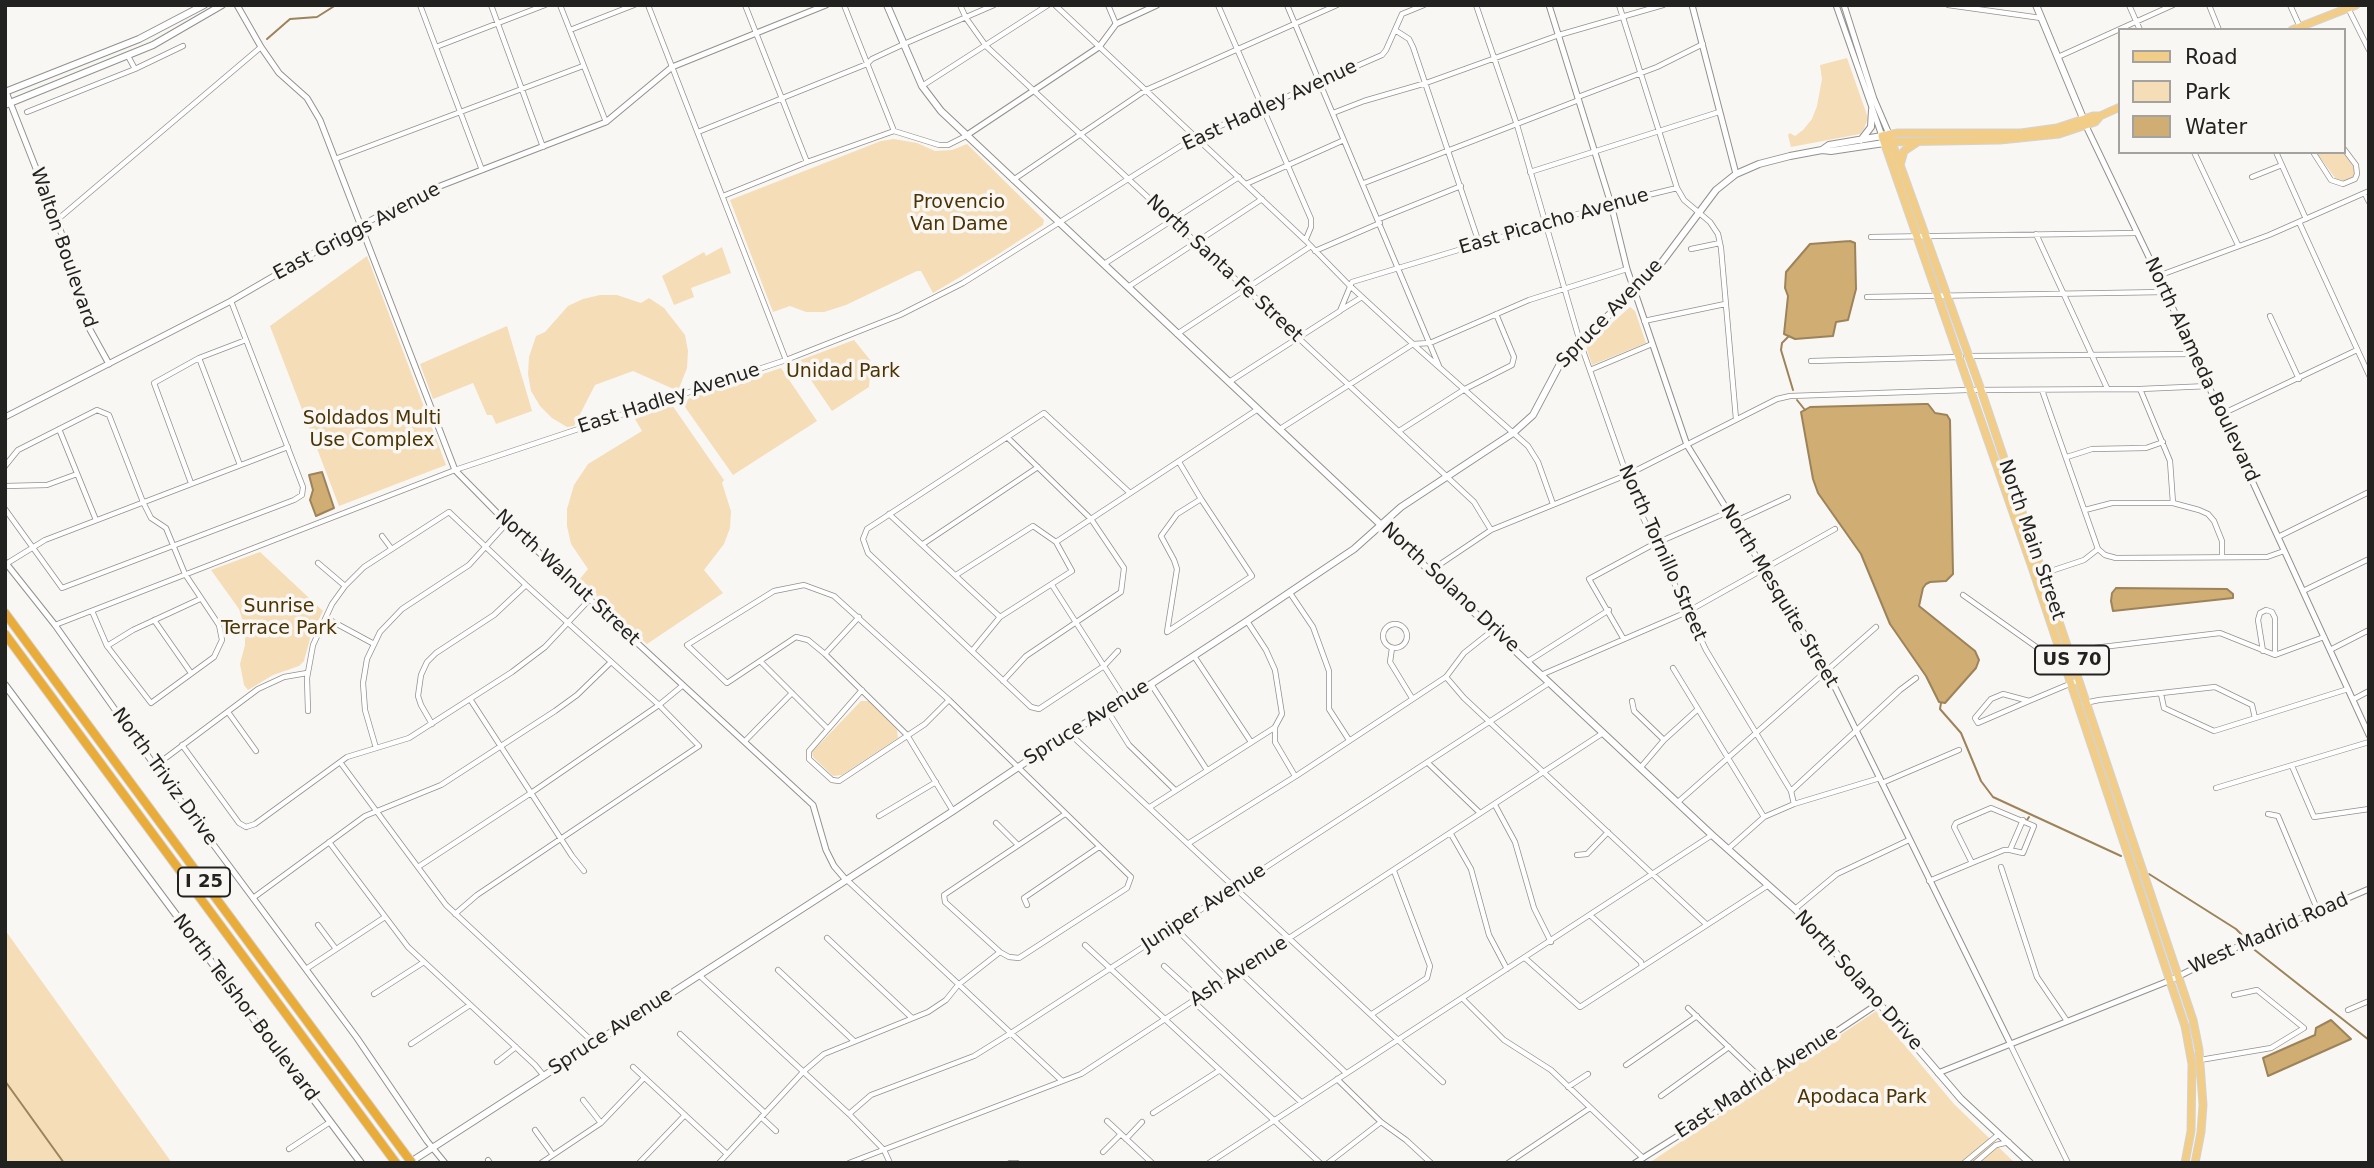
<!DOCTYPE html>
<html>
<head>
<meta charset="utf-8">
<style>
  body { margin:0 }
  #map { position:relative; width:2374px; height:1168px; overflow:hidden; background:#f9f7f4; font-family:"DejaVu Sans",sans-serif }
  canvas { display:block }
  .frame { position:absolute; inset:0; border:7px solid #222220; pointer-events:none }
  .legend { position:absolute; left:2118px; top:28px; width:228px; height:126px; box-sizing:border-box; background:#f9f7f4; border:2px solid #a3a29f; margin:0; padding:9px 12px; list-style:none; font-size:21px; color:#222220 }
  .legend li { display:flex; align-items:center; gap:14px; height:35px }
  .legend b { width:35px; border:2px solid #a3a29f }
</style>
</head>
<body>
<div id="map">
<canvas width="2374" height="1168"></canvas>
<div class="frame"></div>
<ul class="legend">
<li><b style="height:9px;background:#f2cd88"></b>Road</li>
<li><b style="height:19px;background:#f5ddb8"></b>Park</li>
<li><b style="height:19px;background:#d0ad73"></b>Water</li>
</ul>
</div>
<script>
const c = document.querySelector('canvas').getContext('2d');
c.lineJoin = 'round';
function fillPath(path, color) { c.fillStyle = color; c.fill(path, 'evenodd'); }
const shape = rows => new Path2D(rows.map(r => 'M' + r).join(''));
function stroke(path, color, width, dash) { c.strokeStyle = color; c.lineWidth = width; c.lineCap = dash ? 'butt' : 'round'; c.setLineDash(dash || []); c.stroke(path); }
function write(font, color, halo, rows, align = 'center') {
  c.font = font + ' "DejaVu Sans",sans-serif'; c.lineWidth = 7; c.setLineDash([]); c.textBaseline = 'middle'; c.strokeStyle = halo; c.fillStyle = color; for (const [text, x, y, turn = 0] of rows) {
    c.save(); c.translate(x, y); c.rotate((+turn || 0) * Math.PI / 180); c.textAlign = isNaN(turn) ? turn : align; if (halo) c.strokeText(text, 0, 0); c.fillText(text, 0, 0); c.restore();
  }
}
fillPath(shape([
  [1847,58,1868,118,1864,129,1860,134,1791,147,1788,135,1790,133,1795,136,1803,130,1812,119,1817,106,1822,79,1820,65],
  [894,139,917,143,935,151,952,150,967,144,1044,220,1043,225,994,257,933,293,921,271,917,271,846,305,824,312,806,312,790,306,773,312,730,200,881,141],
  [2316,152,2343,152,2355,169,2354,176,2351,179,2338,182],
  [722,247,731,273,691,288,694,297,674,305,662,276,704,252,706,256],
  [367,256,446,465,339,506,270,326],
  [600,295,617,295,641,303,649,298,664,308,685,335,688,351,687,368,678,391,633,371,595,385,574,426,567,427,552,418,540,406,531,391,528,374,529,357,536,336,545,332,568,306,583,299],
  [1630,307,1635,311,1646,343,1592,365,1586,346],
  [507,326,532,411,496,424,492,415,487,415,473,383,433,399,420,364],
  [854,340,871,361,869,387,832,411,798,361],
  [781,368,817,421,733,475,685,407,688,399],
  [672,405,724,480,722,483,731,511,730,528,724,544,704,570,723,593,647,644,579,580,588,569,571,544,567,526,567,509,574,485,588,464,642,431,635,419],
  [260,552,323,611,311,635,304,661,299,666,273,675,248,690,244,685,240,664,245,645,245,628,239,609,211,570],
  [861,701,870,701,897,730,898,738,842,775,833,776,813,757,812,752],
  [5,930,172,1163,5,1163],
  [1876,1011,1954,1104,2015,1163,1649,1163]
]), '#f5ddb8');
const water = shape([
  [1850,241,1855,243,1856,289,1848,320,1836,322,1833,336,1795,339,1784,334,1788,296,1785,288,1786,272,1810,244,1850,241],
  [1924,404,1928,404,1935,413,1947,415,1950,420,1953,574,1946,581,1930,582,1926,584,1923,588,1919,606,1975,651,1979,660,1976,668,1945,703,1939,702,1926,676,1890,624,1861,554,1818,493,1813,479,1801,412,1810,407,1924,404],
  [322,472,334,508,316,516,310,500,313,490,309,475,322,472],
  [2116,588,2227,589,2233,594,2233,598,2113,611,2111,601,2112,593,2116,588],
  [2331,1020,2351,1039,2268,1076,2263,1058,2315,1035,2316,1028,2331,1020]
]);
fillPath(water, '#d0ad73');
stroke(water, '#9c835a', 2);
stroke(shape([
  [267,39,290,19,317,17,336,5],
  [1789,336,1782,343,1781,350,1793,390],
  [1797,400,1805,410],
  [1941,703,1940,709,1961,733,1981,781,1993,797,2121,856],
  [2027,820,2029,817],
  [2149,874,2236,929,2244,937],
  [2251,947,2369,1040],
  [5,1081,64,1163]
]), '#9c835a', 2);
const minor = shape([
  [420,5,482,170],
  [491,5,543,147],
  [560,5,606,122],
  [648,5,786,360],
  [745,5,807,162],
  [844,5,894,131],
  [960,5,966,18,986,46,1474,502,1491,530],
  [1055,5,1305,240,1349,285,1413,344,1528,446,1538,462,1553,504],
  [1108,5,1116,24],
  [1218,5,1311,219,1311,227,1306,239],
  [1287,5,1439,366],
  [1476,5,1517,125,1580,342,1638,507,1706,650,1791,791,1794,804],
  [1619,5,1677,188],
  [1948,5,2041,18],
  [2129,5,2140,30],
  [2209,5,2219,30],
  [2290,5,2300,27],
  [2348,8,2369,50],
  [570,30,634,5],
  [1395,30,1409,39,1413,47,1479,243],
  [436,47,545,5],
  [2058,57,2173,5],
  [135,69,183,46],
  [922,86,1048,5],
  [1578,97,1657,67,1703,44],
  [27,112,135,69,128,56],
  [1333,113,1364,101,1426,83,1559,35,1663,5],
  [698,132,867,64,872,59,904,44,994,5],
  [2194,152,2238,245],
  [2276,152,2306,219],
  [2313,152,2331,180,2343,184,2355,179,2357,174,2356,165,2344,149],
  [335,159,583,66],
  [1530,172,1719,112],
  [2252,177,2282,165],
  [1013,180,1146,90,1337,5],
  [1364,183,1579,100],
  [1246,184,1344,140],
  [2365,194,2369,202],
  [723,196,807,162,894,131,939,145,948,145,966,136],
  [1379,219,1461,186],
  [57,220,261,47],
  [2299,222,2369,375],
  [2036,234,2107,388],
  [1871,237,2137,233],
  [1691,249,1720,243],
  [1315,251,1380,223],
  [1104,264,1239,177],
  [2158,276,2269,235,2369,191],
  [1128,287,1262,199],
  [1867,297,2165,292],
  [1341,310,1362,297],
  [2270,316,2299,379],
  [1644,321,1725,304],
  [1177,334,1311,246],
  [1970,356,2193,354],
  [199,358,240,465],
  [1811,361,1961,357],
  [1590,370,1652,344],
  [1229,382,1340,311,1352,282,1611,204,1677,188,1684,200,1710,222,1718,234,1721,248,1736,419],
  [2140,389,2170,461,2173,503],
  [2042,390,2098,549],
  [2222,414,2357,350],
  [59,429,96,520],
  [1280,429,1413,344,1430,343,1529,300,1627,269],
  [1399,431,1465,389,1512,365,1514,357,1496,314],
  [2067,457,2092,449,2146,448,2163,442],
  [1179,462,1201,499],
  [5,466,18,450,97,410,109,415,143,502,151,518,166,528,185,574,219,625,222,640,214,657,151,703,107,646,92,611],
  [191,483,154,383,199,358,246,340],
  [5,486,47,485,77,474],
  [1201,499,1252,576,1167,632,1177,569,1174,560,1161,536,1177,514,1201,499],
  [5,509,62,588,294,500,302,495,303,487,231,301],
  [2085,510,2112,503,2173,503,2199,510,2208,514,2214,521,2222,541,2222,557],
  [889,514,1000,617],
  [1734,522,1788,497],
  [382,536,391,548],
  [2278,537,2369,492],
  [1056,542,1258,409],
  [923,544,1038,467],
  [318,563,345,586],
  [6,564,45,540,288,447],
  [1430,571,1491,530,1629,474,1777,399,1790,396,1967,390,2140,389,2209,386],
  [2042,574,2084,560,2098,549,2105,555,2116,558,2267,557,2284,551],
  [956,575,1033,526,1056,542,1072,571,1000,617,972,651],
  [1052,585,1125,699],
  [2303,591,2369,559],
  [1290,593,1313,627,1329,671,1329,709,1349,740],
  [1963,595,2042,651,2060,652,2220,633,2275,655,2324,637],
  [326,618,374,644],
  [154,620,191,673],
  [1247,621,1266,650,1275,670,1282,714,1275,727,1275,742,1295,776],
  '1383 636a12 12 0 1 1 24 0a12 12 0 1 1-24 0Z',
  [55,625,455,470,786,360,900,315,963,283,1195,137,1382,55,1386,50,1402,14,1424,5],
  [1623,638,1589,579,1652,545,1728,512],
  [107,646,133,630,200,599],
  [1392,648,1390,662,1412,698],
  [2330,650,2369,630],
  [1118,651,1104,666,1039,709,1031,707,868,553,863,539,867,529,1044,413,1130,493],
  [2263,651,2258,620,2260,613,2266,610,2272,612,2275,618,2275,655],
  [825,654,859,617],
  [1194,656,1251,742],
  [761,662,827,728],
  [1527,662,1609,610],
  [1673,668,1764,817],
  [1541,675,1687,612,1835,529],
  [1446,677,1464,698,1707,925],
  [1003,681,1026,656,1121,592,1124,568,1091,519,1008,438],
  [1151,684,1207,770],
  [862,690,809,751,809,759,832,780,839,781,925,724,949,700],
  [2161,694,2164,708,2214,731,2348,689],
  [470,699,572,856,584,871],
  [2354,699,2369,691],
  [1632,701,1634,711,1664,740],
  [2029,701,1978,723,1975,718,1991,699,2003,694,2029,701,2079,680],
  [2085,703,2099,700,2215,687,2252,705,2255,718],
  [1107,710,1129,745,1175,790],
  [308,711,307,678,313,645,332,604,345,586,364,567,449,512,526,585,659,705,699,746,477,895,455,914],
  [228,712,256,751],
  [432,724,421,705,418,696,421,675,427,662,436,653,494,615,526,585],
  [1069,733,1443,1082],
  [745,741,792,693],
  [182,745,239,823,246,827],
  [376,748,365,710,363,683,367,659,380,632,402,609,469,565,507,523],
  [340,762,446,905,594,1043],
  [1428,763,1480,813],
  [155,766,258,689,284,677,307,673],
  [2292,766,2314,817,2369,809],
  [1641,767,1664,740,1697,710],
  [1882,783,1959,750],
  [2216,788,2369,742],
  [1791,791,1900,690,1916,678],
  [1678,802,1876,627],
  [1495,805,1515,842,1534,908,1551,942],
  [1150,807,1274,728],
  [2268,814,2278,816,2318,911],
  [879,816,936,782],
  [996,823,1017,844],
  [246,827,255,824,347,757,409,738,512,672,545,647,590,599],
  [1451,834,1471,869,1489,935,1507,969],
  [329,842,408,947,535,1065,544,1076],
  [1189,843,1296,776,1446,677,1464,653,1493,630],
  [1728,849,1764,817,1794,804,1880,778],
  [2010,850,2023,820],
  [1577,855,1587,854,1608,832],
  [418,867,531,793,659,705,682,686],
  [2001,867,2037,977,2067,1021],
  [847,880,1061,1080],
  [1929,881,1972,863,2004,850,2010,850,2023,853,2034,826,1991,808,1956,823,1954,827,1972,863],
  [253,898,365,816,441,785,555,711,577,695,610,663],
  [1027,905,1024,898,1099,847],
  [1795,909,1837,874,1909,840],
  [1590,915,1641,962,1642,967],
  [318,925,336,949],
  [1174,927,1226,979],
  [827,938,912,1018],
  [1085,945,1320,1163],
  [1000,952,945,902,944,895,1065,814],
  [1525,958,1580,1007,1767,886],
  [1164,966,1199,998],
  [306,969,385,917],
  [778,970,854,1041],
  [1239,971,1346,1073],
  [700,976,849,1114,884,1150,890,1163],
  [374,994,424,962],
  [1463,999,1504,1040,1551,1070,1643,1158],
  [1194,1002,1301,1102],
  [1688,1008,1763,1080],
  [2348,1010,2369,1001],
  [1372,1014,1427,978,1430,966,1394,871],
  [680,1034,765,1113],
  [411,1044,470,1005],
  [2010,1044,2068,1163],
  [2200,1060,2271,1048,2304,1028,2257,990,2234,995],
  [497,1062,516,1047],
  [1626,1065,1697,1016],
  [633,1067,727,1154],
  [1337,1079,1381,1122,1406,1140,1431,1163],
  [1568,1087,1588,1074],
  [1661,1096,1729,1047],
  [583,1100,601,1123],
  [1153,1113,1220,1070],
  [849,1114,871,1095,974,1056,1011,1033,1549,683],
  [761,1117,776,1131],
  [1107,1121,1152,1163],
  [535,1130,553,1155],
  [1126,1139,1142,1122],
  [289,1149,330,1122],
  [1103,1152,1121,1134],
  [488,1160,490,1163],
  [541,1163,601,1123,644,1078],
  [639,1163,685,1115],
  [719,1163,803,1072,824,1054,928,1012,946,1000,958,985,1000,952,1009,957,1019,958,1127,888,1131,877,949,700,834,596,804,585,774,591,687,645,727,683,796,637,808,640,825,654,907,735,953,811],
  [849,1163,1081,1074,1603,733],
  [1010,1163,1017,1163],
  [1209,1163,1712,835],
  [1328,1163,1381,1122],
  [1508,1163,1590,1108],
  [1964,1163,1999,1134],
  [1975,1163,1996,1145,2009,1142]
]);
const tertiary = shape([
  [237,5,261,47,279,73,307,98,320,120,455,470,507,523,813,805,826,850,834,866,846,880],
  [1549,5,1611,204,1627,269,1687,445,1826,669,2010,1043],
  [1692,5,1736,174],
  [1836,5,1882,136],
  [1844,5,1874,99,1889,134],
  [6,92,66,245,73,287,79,305,88,326,109,364],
  [2086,126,2158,276,2369,735],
  [967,135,1099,47,1116,24,1157,5],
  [5,417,231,301,360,226,422,193,606,122,672,67,826,5],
  [5,562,55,625,155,766,357,1038,427,1141,445,1163],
  [1938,1073,2171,980,2257,937,2369,889],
  [1635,1163,1719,1110,1879,1003]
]);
const secondary = shape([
  [887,5,922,86,941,111,1430,571,1712,835,1795,909,1835,952,1961,1099,2030,1163],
  [2036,5,2085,123],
  [5,92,139,39,204,5],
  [5,105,153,45,222,5],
  [1861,140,1871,127,1872,110],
  [1822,150,1829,145,1882,136],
  [5,685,361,1163],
  [409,1163,953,811,1069,733,1151,684,1247,621,1354,549,1401,507,1513,433,1533,415,1560,364,1569,352,1653,274,1716,190,1736,174,1759,164,1790,156,1822,150,1831,151,1884,143]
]);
const primary = shape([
  [2292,30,2356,5],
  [2100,116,2093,116,2057,128,2021,133,1898,133,1882,136,2033,570,2185,1026,2192,1064,2191,1131,2185,1163],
  [1889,134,1981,390,2193,1020,2199,1050,2203,1105,2201,1132,2195,1163],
  [1888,142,2000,140,2059,134,2095,122,2100,116,2120,107],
  [1900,165,1904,151,1916,143]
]);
const motorway = shape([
  [5,613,403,1151],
  [5,634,396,1163]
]);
stroke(minor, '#93918e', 6);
stroke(tertiary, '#93918e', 7);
stroke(secondary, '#93918e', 8);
stroke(primary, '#d3d3d2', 9);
stroke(motorway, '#d3d3d2', 10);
stroke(minor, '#fff', 4.5);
stroke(tertiary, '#fff', 5);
stroke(secondary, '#fff', 6);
stroke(primary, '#f2cd88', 7);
stroke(motorway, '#e9ac39', 8);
const motorwayBridge = shape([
  [403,1151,412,1163]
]);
stroke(motorwayBridge, '#d3d3d2', 10, []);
stroke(motorwayBridge, '#e9ac39', 8);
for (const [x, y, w] of [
  [2072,660,74],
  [204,882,52]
]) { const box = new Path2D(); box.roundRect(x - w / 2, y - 14.5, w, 29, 5); c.fillStyle = '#f9f7f4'; c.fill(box); stroke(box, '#222220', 2); }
write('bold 18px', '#222220', null, [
  ["US 70",2072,660],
  ["I 25",204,882]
]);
write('19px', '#222220', '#f9f7f4', [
  ["East Hadley Avenue",1270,106,-25],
  ["East Picacho Avenue",1554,222,-16],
  ["East Griggs Avenue",357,232,-28],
  ["Walton Boulevard",63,248,71],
  ["North Santa Fe Street",1224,269,43],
  ["Spruce Avenue",1610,314,-46],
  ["North Alameda Boulevard",2201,370,65],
  ["East Hadley Avenue",669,399,-18],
  ["North Main Street",2031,540,71],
  ["North Tornillo Street",1662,553,66],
  ["North Walnut Street",567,578,43],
  ["North Solano Drive",1450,588,43],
  ["North Mesquite Street",1779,596,59],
  ["Spruce Avenue",1087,723,-32],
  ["North Triviz Drive",164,777,54],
  ["Juniper Avenue",1204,908,-33],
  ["West Madrid Road",2269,934,-24],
  ["Ash Avenue",1239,972,-33],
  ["North Solano Drive",1858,981,48],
  ["North Telshor Boulevard",245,1008,53],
  ["Spruce Avenue",611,1032,-33],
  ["East Madrid Avenue",1757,1083,-33]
]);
write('19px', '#4b3302', '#f9f7f4', [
  ["Provencio",959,203],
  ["Van Dame",959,225],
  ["Unidad Park",843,372],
  ["Soldados Multi",372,419],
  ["Use Complex",372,441],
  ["Sunrise",279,607],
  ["Terrace Park",279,629],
  ["Apodaca Park",1862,1098]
]);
</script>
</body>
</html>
